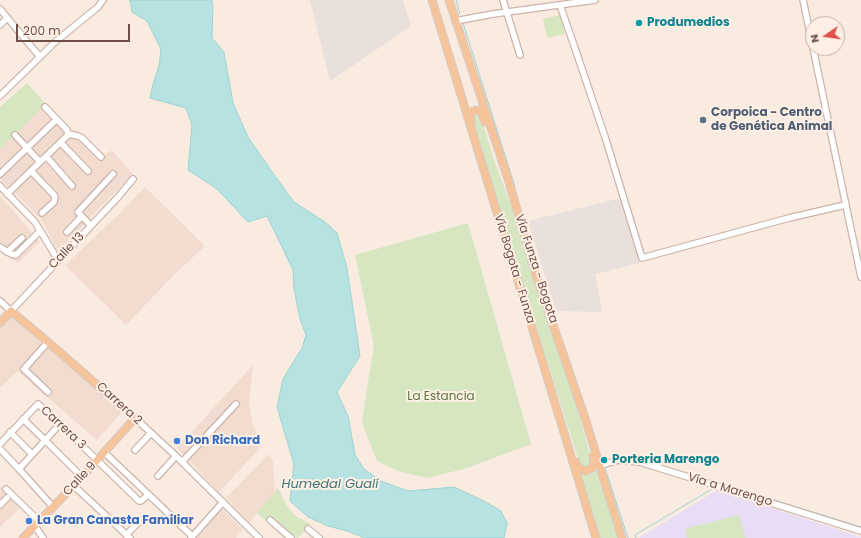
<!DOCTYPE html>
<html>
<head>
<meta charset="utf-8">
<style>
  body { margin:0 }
  #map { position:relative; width:861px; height:538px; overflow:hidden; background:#faebe0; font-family:Poppins,sans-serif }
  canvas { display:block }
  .north { position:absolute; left:805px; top:16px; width:40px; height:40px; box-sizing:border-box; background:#fef0e5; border:1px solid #c5b0a7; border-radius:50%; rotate:257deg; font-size:11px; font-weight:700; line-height:16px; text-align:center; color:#6f5049 }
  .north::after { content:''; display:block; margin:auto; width:14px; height:18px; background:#df514b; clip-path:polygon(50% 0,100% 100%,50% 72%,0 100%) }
  .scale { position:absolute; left:16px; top:24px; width:114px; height:18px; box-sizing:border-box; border:2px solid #6f5049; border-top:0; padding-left:5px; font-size:12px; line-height:14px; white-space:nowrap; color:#6f5049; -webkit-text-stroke:3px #fef0e5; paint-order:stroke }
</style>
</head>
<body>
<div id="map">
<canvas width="861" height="538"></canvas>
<div class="north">N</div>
<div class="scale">200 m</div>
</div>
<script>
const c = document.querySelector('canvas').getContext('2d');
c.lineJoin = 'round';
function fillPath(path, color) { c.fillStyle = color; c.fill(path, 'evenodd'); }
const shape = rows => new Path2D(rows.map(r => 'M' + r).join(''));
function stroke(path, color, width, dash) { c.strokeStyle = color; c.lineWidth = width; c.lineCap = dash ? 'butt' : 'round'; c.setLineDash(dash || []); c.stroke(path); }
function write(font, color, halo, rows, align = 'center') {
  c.font = font + ' Poppins,sans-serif'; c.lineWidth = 4; c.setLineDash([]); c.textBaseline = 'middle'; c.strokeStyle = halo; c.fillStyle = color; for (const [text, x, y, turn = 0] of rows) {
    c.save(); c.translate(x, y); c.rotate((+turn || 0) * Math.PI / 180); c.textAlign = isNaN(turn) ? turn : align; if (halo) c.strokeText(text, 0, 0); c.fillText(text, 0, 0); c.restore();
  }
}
fillPath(shape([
  [46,104,76,134,83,136,104,156,112,150,133,174,58,251,41,219,0,179,0,149],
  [145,187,205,246,176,273,126,325,65,265,118,215],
  [0,196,40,242,18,263,0,251],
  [11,315,122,412,97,440,17,371,0,388,0,327],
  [253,365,249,403,253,425,262,446,219,492,177,448],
  [269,454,273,462,275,493,249,523,226,498],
  [0,486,20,508,0,527],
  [221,508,243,530,236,538,194,538]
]), '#f1dccf');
fillPath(shape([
  [310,0,403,0,411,26,330,81],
  [621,198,640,263,595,274,602,312,556,311,528,221]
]), '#e9dfdb');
fillPath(shape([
  [717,490,861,537,861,538,640,538,640,537]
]), '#e9ddf6');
fillPath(shape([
  [560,15,565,34,547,38,543,19],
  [27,83,46,104,0,149,0,107],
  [476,113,481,117,495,163,516,218,572,389,592,461,591,465,588,468,583,468,580,465,491,184,487,167,473,119,473,117],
  [468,223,531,444,464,469,427,478,398,471,377,461,362,423,367,387,374,346,355,255],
  [595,464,618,538,600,538,580,473,585,475,589,473,593,470],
  [278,488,287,506,291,511,297,517,311,524,298,538,297,538,271,516,266,521,257,513],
  [739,515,745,538,687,538,685,529]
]), '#d6e6c0');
const water = shape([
  [130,0,212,0,213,8,212,38,224,52,233,103,248,137,275,176,294,202,325,222,337,233,347,268,360,356,337,392,348,416,355,455,364,469,381,481,408,491,454,487,484,501,501,511,507,523,504,538,365,538,347,531,328,526,308,517,290,501,294,464,277,407,283,379,302,348,306,335,300,319,294,289,293,270,267,216,248,222,217,189,188,170,192,125,186,108,150,98,153,84,159,66,161,49,147,21,132,12,130,0]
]);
fillPath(water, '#b6e2e1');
stroke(water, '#9dd3d2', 1);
stroke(shape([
  [456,0,460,14],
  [463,23,515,187],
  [605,468,628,538],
  [723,484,861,527],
  [636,538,635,535,712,489]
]), '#9dd3d2', 1);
const minor = shape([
  [503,0,520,55],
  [803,0,813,47],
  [560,5,577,54,606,140,642,258,789,218,845,205],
  [0,9,40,57],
  [455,21,493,14,595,0],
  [0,25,7,18],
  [813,48,861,277],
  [0,96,55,42,93,11,98,7,103,0],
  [69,134,78,136,82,138,101,157],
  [15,135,40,162],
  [61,143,88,171],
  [46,156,72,186],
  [31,171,54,195,55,197,54,202,42,213],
  [0,174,57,119],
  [0,186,35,222,58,260],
  [7,194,68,135,67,130,45,107],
  [91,226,78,212,113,174],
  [67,232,82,216],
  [0,247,11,254,16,255,40,231],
  [7,252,22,238],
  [0,301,11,311,119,196,133,179],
  [48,392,24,369,48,342],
  [135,418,176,456,259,538],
  [23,419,46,441,82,477],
  [10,432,32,454],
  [0,444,38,404,60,424,139,501,141,501,148,495],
  [0,449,19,469,53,507],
  [135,450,151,433],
  [104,452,192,536],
  [182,462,236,404],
  [599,466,618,460,640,462,861,531],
  [19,469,60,424],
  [158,476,176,456],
  [74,486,130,538],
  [6,489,39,521],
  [0,505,7,498],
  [270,520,291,538],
  [35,526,43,538],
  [308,529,319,538],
  [126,535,140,521],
  [191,538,223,502]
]);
const major = shape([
  [432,0,534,334,596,538],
  [449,0,509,182,536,275,585,418,622,538],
  [471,122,470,117,470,113,473,111,477,110,479,111,482,114,485,122],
  [0,323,11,311,48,342,135,418,82,477,23,538],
  [576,462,578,467,580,469,586,471,590,469,593,467,594,463,593,456]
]);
stroke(minor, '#ccb4ab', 8);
stroke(major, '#d4cac8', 9);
stroke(minor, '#fff', 5.5);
stroke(major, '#f6c49b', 7);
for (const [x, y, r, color] of [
  [639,23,4,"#0f9aa8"],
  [703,120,4,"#5c6f8a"],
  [177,441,4,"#3f7fe0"],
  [604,460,4,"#0f9aa8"],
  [29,521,4,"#3f7fe0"]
]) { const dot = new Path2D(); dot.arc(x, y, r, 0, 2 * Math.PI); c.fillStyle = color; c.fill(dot); stroke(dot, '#fef0e5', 1.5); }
write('bold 12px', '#0d838f', '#fef0e5', [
  ["Produmedios",647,23],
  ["Porteria Marengo",612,460]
], 'left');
write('bold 12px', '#4e5e75', '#fef0e5', [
  ["Corpoica - Centro",711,113],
  ["de Genética Animal",711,127]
], 'left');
write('12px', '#6f5049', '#fef0e5', [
  ["Calle 13",67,251,-46],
  ["Vía Bogota - Funza",514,269,73],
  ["Vía Funza - Bogota",536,269,72],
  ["Carrera 2",119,404,42],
  ["Carrera 3",63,428,43],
  ["Calle 9",80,479,-47],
  ["Vía a Marengo",730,490,17]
]);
write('12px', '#5a7542', '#fef0e5', [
  ["La Estancia",441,397]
]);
write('bold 12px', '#366cbe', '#fef0e5', [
  ["Don Richard",185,441],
  ["La Gran Canasta Familiar",37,521]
], 'left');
write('italic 13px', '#3e7574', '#fef0e5', [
  ["Humedal Gualí",330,485]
]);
</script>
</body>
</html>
